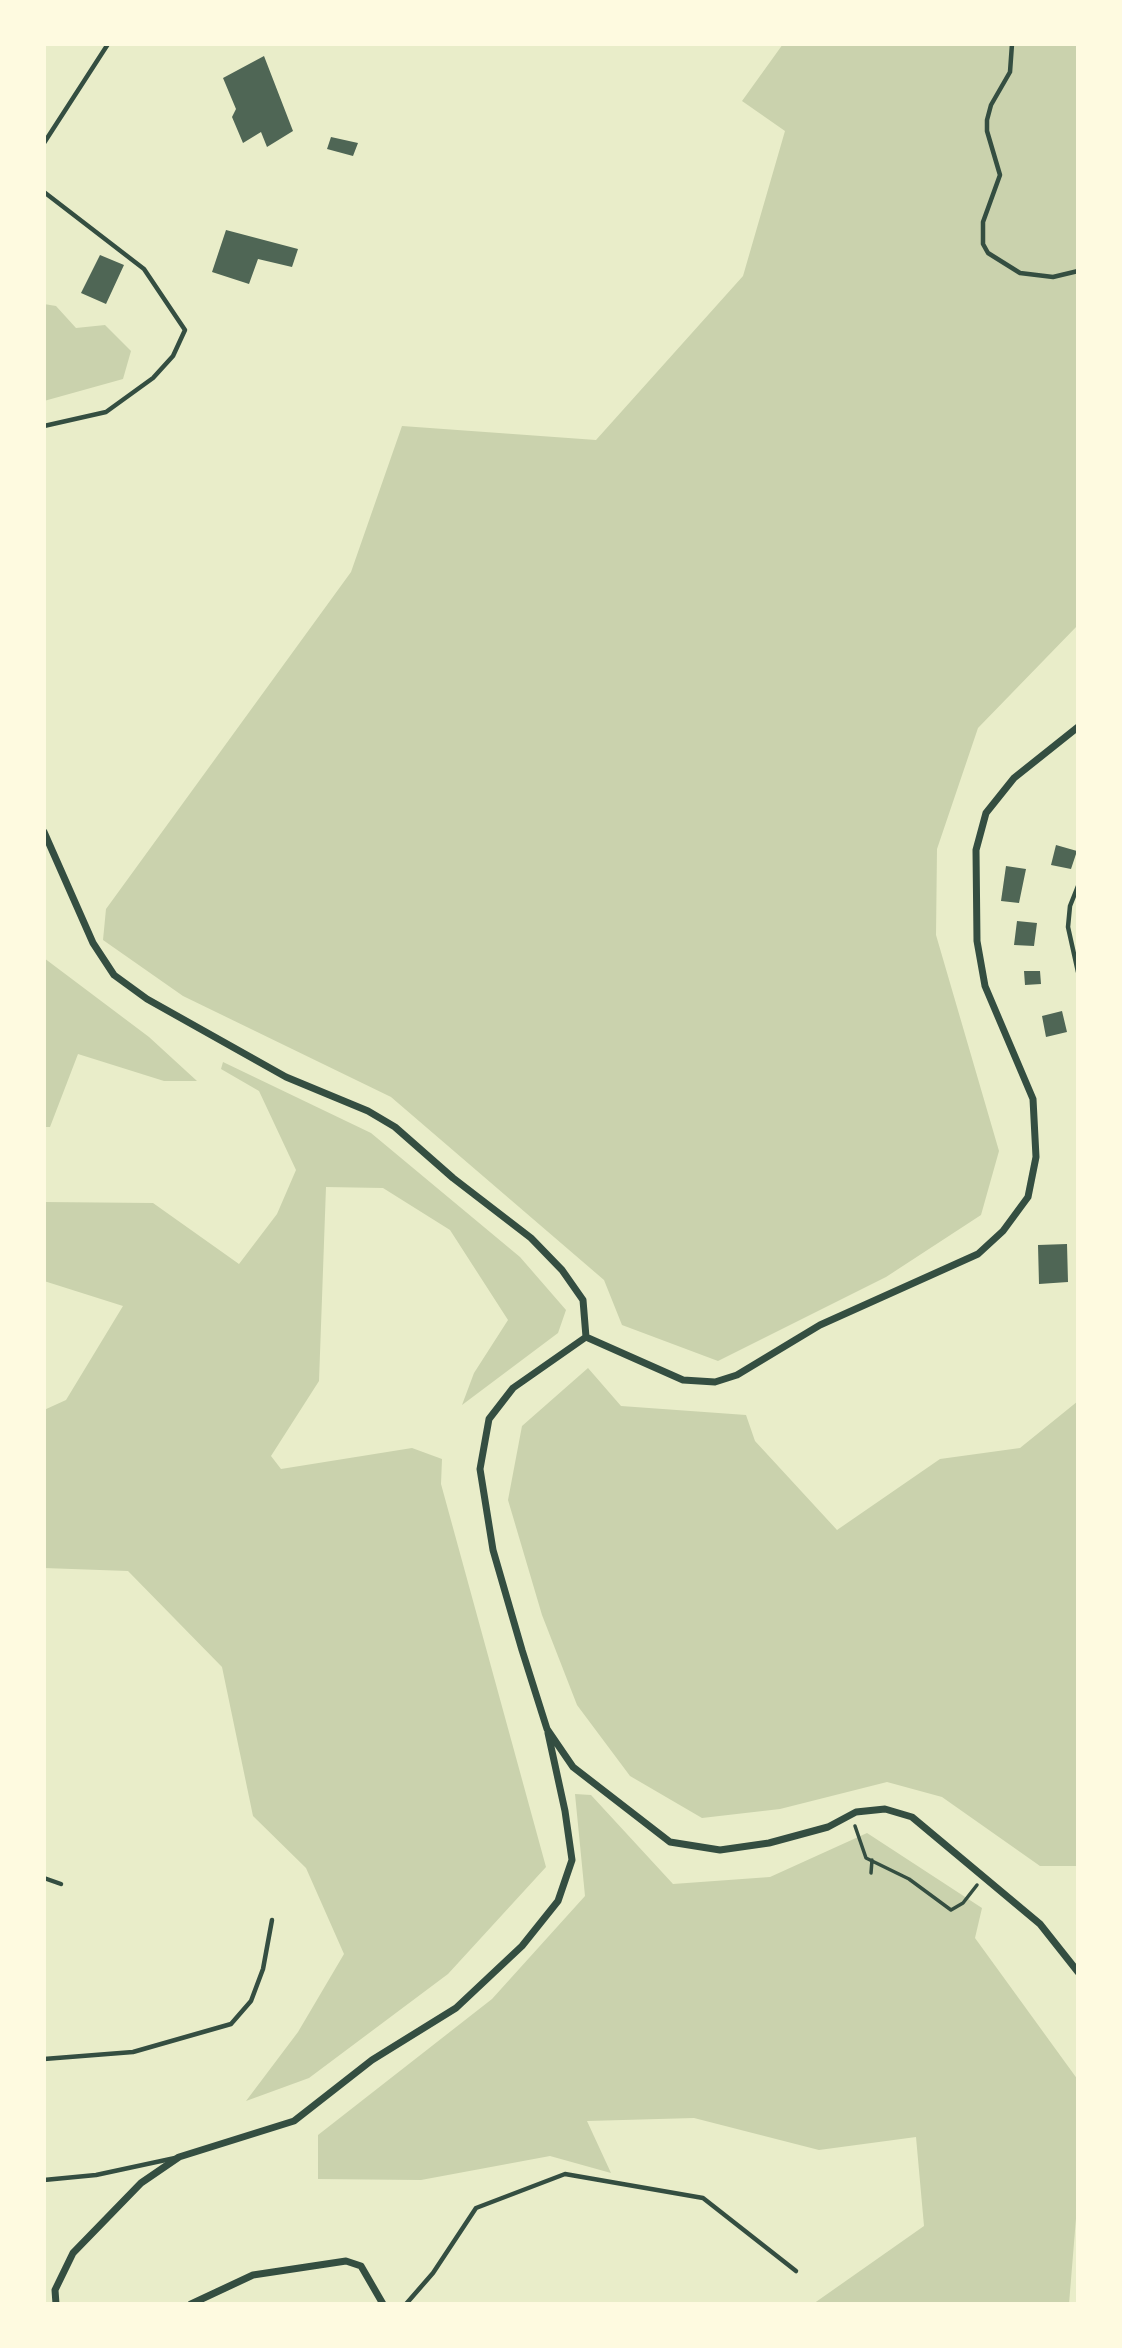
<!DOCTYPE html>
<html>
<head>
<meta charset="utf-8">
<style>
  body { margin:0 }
  #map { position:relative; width:1122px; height:2348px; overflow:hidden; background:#e9edc9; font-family:Raleway,sans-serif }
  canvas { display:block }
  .frame { position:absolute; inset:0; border:46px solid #fefae0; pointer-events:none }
</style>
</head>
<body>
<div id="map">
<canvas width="1122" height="2348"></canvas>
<div class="frame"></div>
</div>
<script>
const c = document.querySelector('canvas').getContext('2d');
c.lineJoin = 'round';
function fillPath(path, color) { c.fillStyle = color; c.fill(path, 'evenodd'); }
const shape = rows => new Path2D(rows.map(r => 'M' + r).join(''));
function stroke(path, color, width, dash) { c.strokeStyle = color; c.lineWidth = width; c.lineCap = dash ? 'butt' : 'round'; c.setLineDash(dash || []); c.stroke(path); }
fillPath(shape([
  [783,44,1078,44,1078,625,978,728,937,849,936,935,999,1151,981,1215,886,1277,718,1361,622,1325,604,1280,391,1097,183,996,103,940,106,909,351,572,402,426,596,440,743,276,785,131,742,101],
  [44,304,56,306,76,328,105,325,131,351,123,379,44,401],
  [44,958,149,1037,197,1081,164,1081,78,1054,50,1127,44,1127],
  [223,1062,371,1133,520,1257,566,1310,558,1333,462,1405,474,1373,508,1320,450,1230,383,1188,326,1187,319,1381,271,1456,281,1469,412,1448,442,1459,441,1484,546,1867,448,1974,309,2078,246,2101,298,2032,344,1954,306,1868,253,1816,222,1667,128,1571,44,1568,44,1410,66,1400,123,1306,44,1281,44,1202,153,1203,239,1264,277,1214,296,1170,259,1091,221,1069],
  [588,1368,621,1406,746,1415,755,1441,837,1530,940,1459,1020,1448,1078,1401,1078,1866,1040,1866,942,1797,887,1782,780,1809,702,1818,630,1776,577,1705,542,1615,508,1500,522,1426],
  [575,1794,591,1795,673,1884,770,1877,867,1833,982,1908,975,1938,1078,2080,1078,2194,1069,2304,813,2304,924,2226,916,2137,819,2150,694,2118,587,2121,611,2173,550,2156,421,2180,318,2179,318,2135,492,1999,585,1896]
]), '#cad2ad');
fillPath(shape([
  [264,56,293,131,267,147,261,132,243,143,232,117,236,109,223,78],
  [331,137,358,143,353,156,327,149],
  [226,230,298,249,292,267,258,259,249,284,212,272],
  [100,255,124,265,106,304,81,293],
  [1056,845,1077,851,1071,869,1051,865],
  [1006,866,1026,869,1019,903,1001,901],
  [1017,921,1037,923,1034,946,1014,945],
  [1024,971,1040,971,1041,984,1025,985],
  [1062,1011,1067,1032,1046,1037,1042,1016],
  [1067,1244,1068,1282,1039,1284,1038,1245]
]), '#4f6655');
stroke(shape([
  [855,1826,866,1858,909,1879,951,1910,963,1903,977,1885],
  [871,1873,872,1860]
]), '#344e41', 3.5);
stroke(shape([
  [1012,44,1010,72,991,105,987,120,987,131,1000,175,983,222,983,244,988,253,1020,273,1053,277,1078,271],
  [44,143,108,44],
  [44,192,144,269,185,330,173,356,153,378,106,412,44,426],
  [1078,886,1070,906,1068,927,1078,972],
  [44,1878,61,1884],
  [44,2059,133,2052,231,2024,251,2001,263,1969,272,1920],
  [44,2180,96,2175,175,2158],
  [406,2304,433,2273,476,2208,565,2174,703,2198,796,2271]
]), '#344e41', 4.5);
stroke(shape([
  [44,832,93,943,114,975,147,999,286,1077,368,1111,395,1127,453,1178,531,1238,562,1270,583,1300,586,1337,513,1388,489,1419,480,1469,493,1550,522,1650,547,1729,573,1767,670,1842,720,1850,769,1843,828,1827,856,1812,885,1809,912,1817,1040,1924,1078,1972],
  [586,1337,683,1380,715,1382,737,1375,820,1325,978,1254,1003,1231,1028,1197,1036,1157,1033,1099,985,986,977,941,976,850,986,813,1014,778,1078,727],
  [56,2304,55,2290,73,2253,141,2183,179,2157,294,2121,372,2060,456,2008,522,1946,558,1901,572,1860,565,1811,548,1733],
  [191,2304,253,2275,346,2261,361,2266,383,2304]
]), '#344e41', 7);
</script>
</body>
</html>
